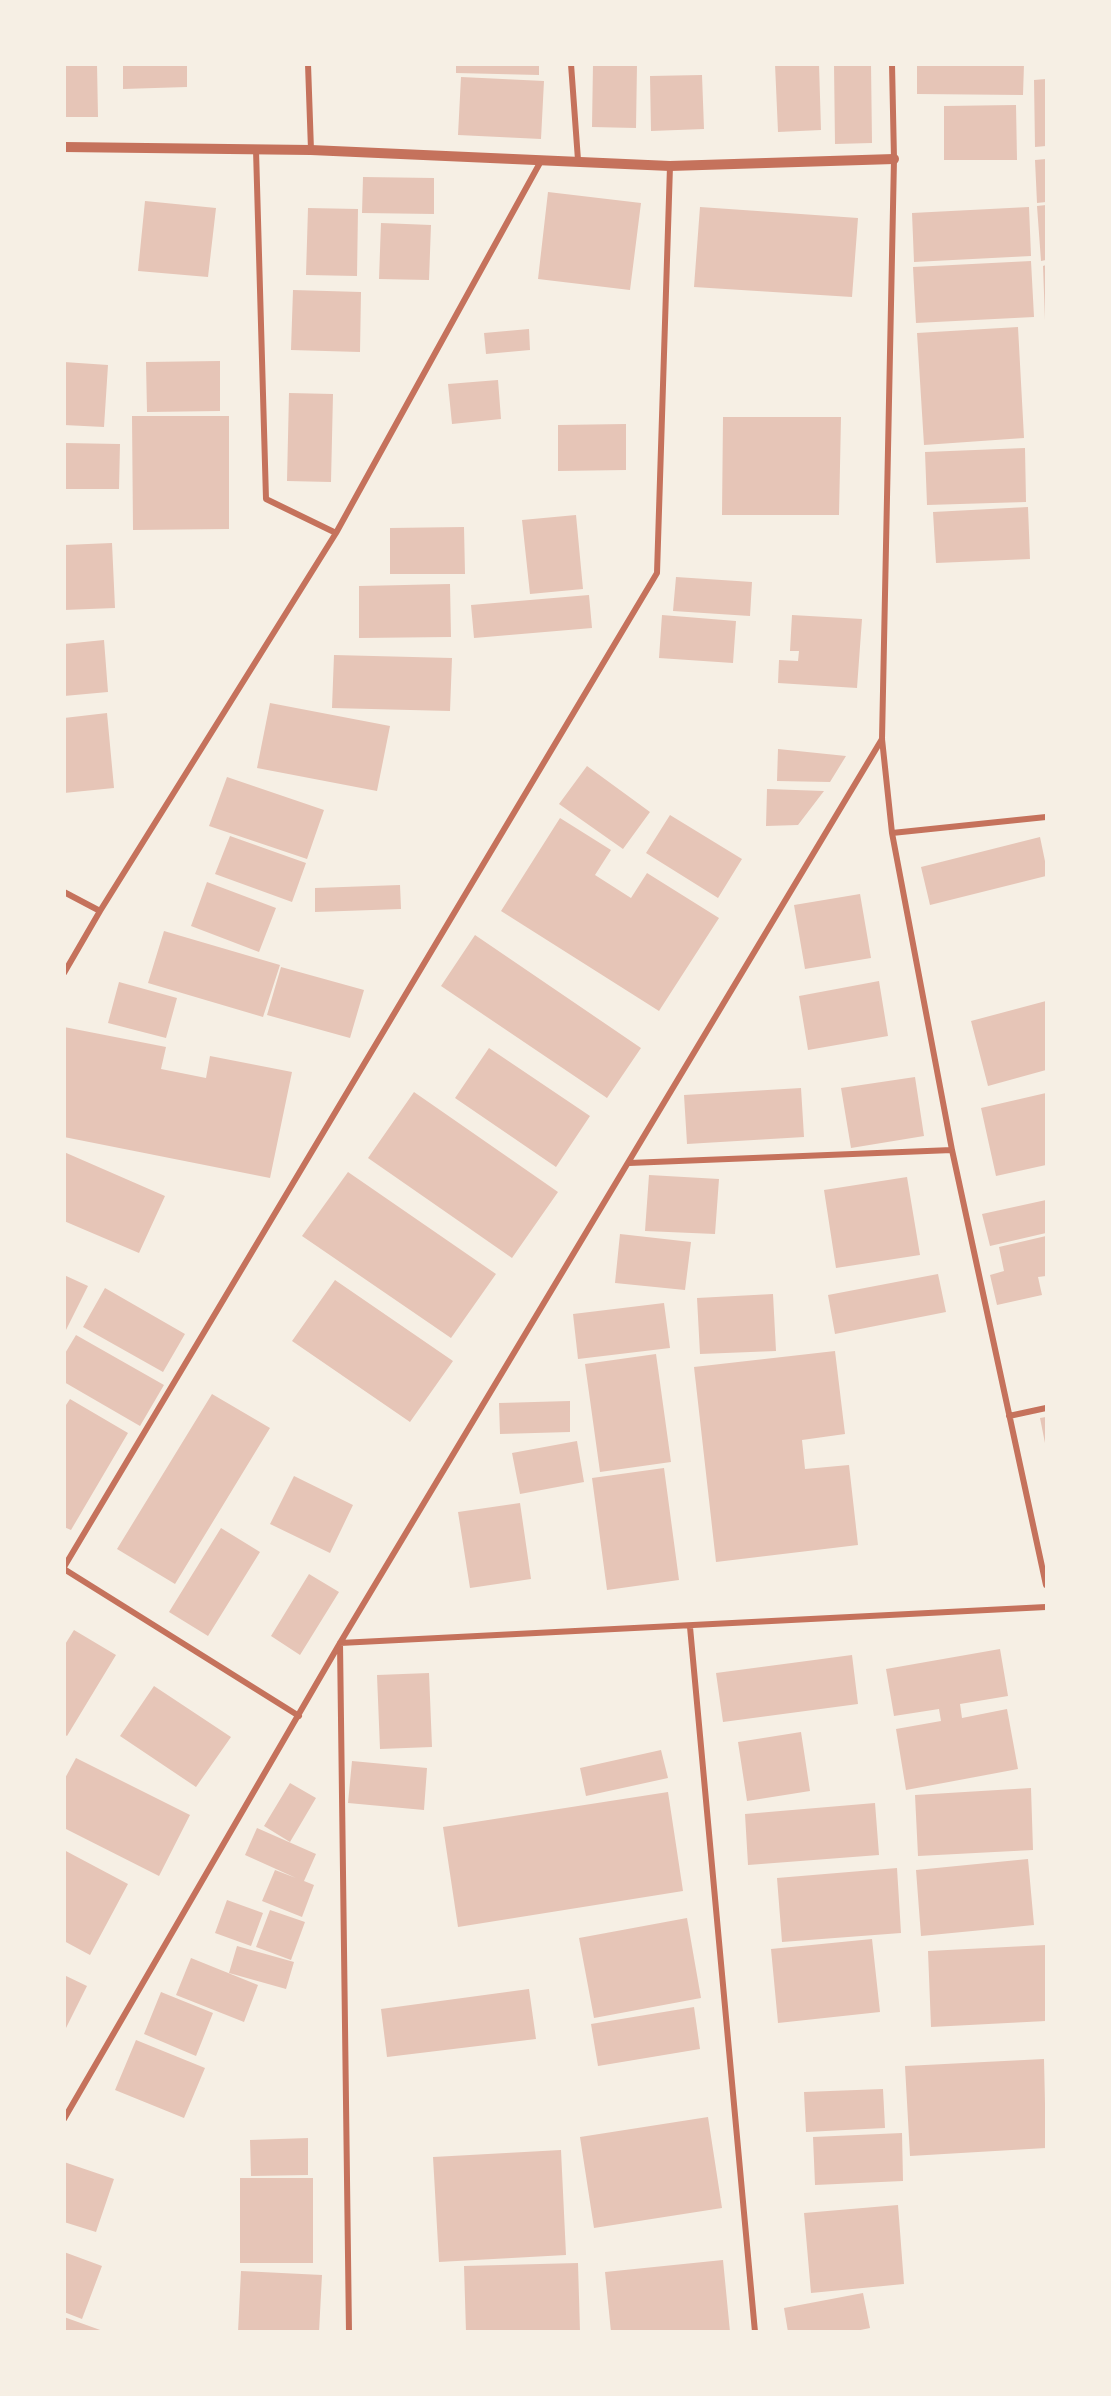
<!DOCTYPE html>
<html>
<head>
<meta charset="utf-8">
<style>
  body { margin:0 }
  #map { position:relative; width:1111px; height:2396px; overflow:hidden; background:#f6efe4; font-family:Arial,sans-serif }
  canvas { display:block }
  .frame { position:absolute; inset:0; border:66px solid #f6efe4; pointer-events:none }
</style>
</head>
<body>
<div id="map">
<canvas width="1111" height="2396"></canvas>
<div class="frame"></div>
</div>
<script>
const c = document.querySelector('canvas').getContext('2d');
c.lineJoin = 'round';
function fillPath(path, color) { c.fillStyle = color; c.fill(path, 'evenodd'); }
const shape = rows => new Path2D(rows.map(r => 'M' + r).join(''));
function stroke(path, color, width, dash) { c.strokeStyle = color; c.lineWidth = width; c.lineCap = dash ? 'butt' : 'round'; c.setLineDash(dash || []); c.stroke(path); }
fillPath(shape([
  [64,64,97,64,98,117,64,117],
  [123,64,187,64,187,87,123,89],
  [456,64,539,64,539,75,456,73],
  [593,64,637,64,636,128,592,127],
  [775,64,819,64,821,130,778,132],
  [834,64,871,64,872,143,835,144],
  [917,64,1024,64,1023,95,917,94],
  [702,75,704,129,651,131,650,76],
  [461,77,544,81,541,139,458,135],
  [1046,79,1046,146,1035,147,1034,80],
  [1016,105,1017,160,944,160,944,106],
  [1046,159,1046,202,1037,203,1035,160],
  [363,177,434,178,434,214,362,213],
  [548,192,641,203,630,290,538,279],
  [145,201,216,208,208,277,138,271],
  [1046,205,1046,260,1041,261,1037,206],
  [700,207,858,218,852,297,694,287],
  [1029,207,1031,256,914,262,912,213],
  [308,208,358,209,357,276,306,275],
  [381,223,431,225,429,280,379,279],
  [1031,261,1034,317,916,323,913,267],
  [1046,265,1046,320,1045,320,1043,266],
  [293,290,361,292,360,352,291,350],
  [1018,327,1024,438,924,445,917,333],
  [529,329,530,350,486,354,484,333],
  [220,361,220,411,147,412,146,362],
  [64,362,108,365,104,427,64,425],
  [498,380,501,419,452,424,448,384],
  [289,393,333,394,331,482,287,481],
  [132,416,229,416,229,529,133,530],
  [723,417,841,417,839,515,722,515],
  [626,424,626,470,558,471,558,425],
  [64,443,120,444,119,489,64,489],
  [1025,448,1026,502,927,505,925,452],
  [1028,507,1030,559,936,563,933,512],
  [576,515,583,589,530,594,522,520],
  [464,527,465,574,390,574,390,528],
  [112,543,115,608,64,610,64,545],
  [676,577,752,582,750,616,673,611],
  [450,584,451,637,359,638,359,586],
  [589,595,592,628,474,638,471,605],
  [662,615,736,621,733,663,659,658],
  [792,615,862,619,857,688,778,683,779,660,798,661,799,651,790,651],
  [104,640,108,692,64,696,64,644],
  [334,655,452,658,450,711,332,708],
  [270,703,390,726,377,791,257,768],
  [107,713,114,788,64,793,64,718],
  [778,749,846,756,830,782,777,781],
  [587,766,650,812,623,849,559,804],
  [227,777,324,810,307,859,209,826],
  [767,789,824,791,798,825,766,826],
  [670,815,742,859,718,898,646,853],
  [560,818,611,850,595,875,631,898,647,873,719,918,659,1011,501,911],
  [230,836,306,863,292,902,215,874],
  [1040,837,1046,866,1046,876,930,905,921,867],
  [207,882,276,908,259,952,191,926],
  [400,885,401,909,315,912,315,888],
  [860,894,871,958,805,969,794,905],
  [164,931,280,965,263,1017,148,983],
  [475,935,641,1048,607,1098,441,986],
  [281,967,364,990,350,1038,267,1015],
  [879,981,888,1036,808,1050,799,996],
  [119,982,177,998,166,1038,108,1023],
  [1046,1001,1046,1070,988,1086,971,1021],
  [64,1027,166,1047,161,1069,206,1078,210,1056,292,1072,270,1178,64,1137],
  [489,1048,590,1116,556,1167,455,1098],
  [915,1077,924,1136,851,1148,841,1088],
  [801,1088,804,1137,687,1144,684,1095],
  [414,1092,558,1192,512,1258,368,1158],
  [1046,1093,1046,1165,996,1176,981,1108],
  [64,1152,165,1196,139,1253,64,1221],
  [348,1172,496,1274,451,1338,302,1236],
  [649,1175,719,1179,715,1234,645,1231],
  [907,1177,920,1255,836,1268,824,1190],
  [1046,1200,1046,1233,990,1246,982,1214],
  [620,1234,691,1242,685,1290,615,1283],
  [1046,1236,1046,1276,1038,1277,1042,1295,997,1305,990,1275,1004,1271,999,1247],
  [938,1274,946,1312,835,1334,828,1295],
  [64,1275,88,1286,64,1334],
  [335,1280,453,1361,410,1422,292,1341],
  [105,1288,185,1334,163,1372,83,1327],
  [773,1294,776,1351,700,1354,697,1298],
  [664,1303,670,1348,578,1359,573,1314],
  [76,1335,164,1385,140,1426,64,1382,64,1355],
  [835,1351,845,1434,802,1440,805,1469,849,1465,858,1545,716,1562,694,1367],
  [656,1354,671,1462,600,1472,585,1364],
  [212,1394,270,1428,175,1584,117,1549],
  [70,1399,128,1433,71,1530,64,1527,64,1408],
  [570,1401,570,1432,500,1434,499,1403],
  [1046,1417,1046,1442,1045,1443,1040,1418],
  [577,1441,584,1482,520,1494,512,1453],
  [664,1468,679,1580,607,1590,592,1478],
  [294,1476,353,1505,330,1553,270,1524],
  [520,1503,531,1579,470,1588,458,1512],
  [221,1528,260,1552,208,1636,169,1612],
  [309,1574,339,1592,300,1655,271,1636],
  [74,1630,116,1655,67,1736,64,1734,64,1646],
  [1000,1649,1008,1696,960,1704,962,1718,1007,1709,1018,1769,906,1790,896,1729,941,1721,939,1709,894,1716,886,1669],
  [852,1655,858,1704,723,1722,716,1673],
  [429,1673,432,1747,380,1749,377,1675],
  [154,1686,231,1737,196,1787,120,1736],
  [801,1732,810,1791,747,1801,738,1742],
  [661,1750,668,1778,586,1796,580,1768],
  [76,1758,190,1815,159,1876,64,1828,64,1780],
  [352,1761,427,1768,424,1810,348,1803],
  [290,1783,316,1798,290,1842,264,1826],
  [1031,1788,1033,1850,918,1856,915,1795],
  [668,1792,683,1891,458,1927,443,1827],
  [875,1803,879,1855,748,1865,745,1814],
  [257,1828,316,1854,304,1881,314,1885,302,1917,262,1901,275,1870,296,1878,245,1855],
  [64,1850,128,1884,90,1955,64,1941],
  [1028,1859,1034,1925,921,1936,916,1870],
  [897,1868,901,1933,782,1942,777,1878],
  [227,1900,263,1913,251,1946,215,1933],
  [270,1910,305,1922,291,1960,256,1947],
  [687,1918,701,1998,594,2018,579,1938],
  [872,1939,880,2012,778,2023,771,1949],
  [1046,1945,1046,2021,931,2027,928,1951],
  [237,1946,294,1962,286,1989,229,1973],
  [191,1958,258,1985,244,2022,176,1995],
  [64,1975,87,1986,64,2032],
  [529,1989,536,2039,387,2057,381,2009],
  [161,1992,213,2013,196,2056,144,2034],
  [694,2007,700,2049,598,2066,591,2024],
  [136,2040,205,2068,184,2118,115,2090],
  [1044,2059,1046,2148,910,2156,905,2066],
  [883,2089,885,2128,806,2132,804,2092],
  [708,2117,722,2208,594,2228,580,2137],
  [902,2133,903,2181,815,2185,813,2137],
  [308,2138,308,2175,251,2176,250,2140],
  [561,2150,566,2255,439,2262,433,2157],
  [64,2162,114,2179,96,2232,64,2222],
  [240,2178,313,2178,313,2263,240,2263],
  [898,2205,904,2284,811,2293,804,2213],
  [64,2252,102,2266,82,2319,64,2312],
  [723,2260,730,2332,611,2332,605,2272],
  [578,2263,580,2332,466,2332,464,2266],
  [241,2271,322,2275,319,2332,238,2332],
  [863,2293,870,2328,851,2332,788,2332,784,2308],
  [64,2317,103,2331,103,2332,64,2332]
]), '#e6c5b7');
stroke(shape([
  [308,64,311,150],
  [571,64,578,160],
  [892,64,894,159,882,739,892,833,952,1150,1046,1585],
  [256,150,266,499,336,533],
  [892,833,1046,817],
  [64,892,100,911],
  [64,973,100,911,336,533,541,161],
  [629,1163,952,1150],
  [1009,1416,1046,1408],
  [64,1567,657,573,670,166],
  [64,1569,299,1716],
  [690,1627,755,2332],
  [64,2119,340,1643,882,739],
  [349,2332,340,1643,1046,1607]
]), '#c5725c', 6);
stroke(shape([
  [64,147,311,150,670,166,894,159]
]), '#c5725c', 10);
</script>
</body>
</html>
